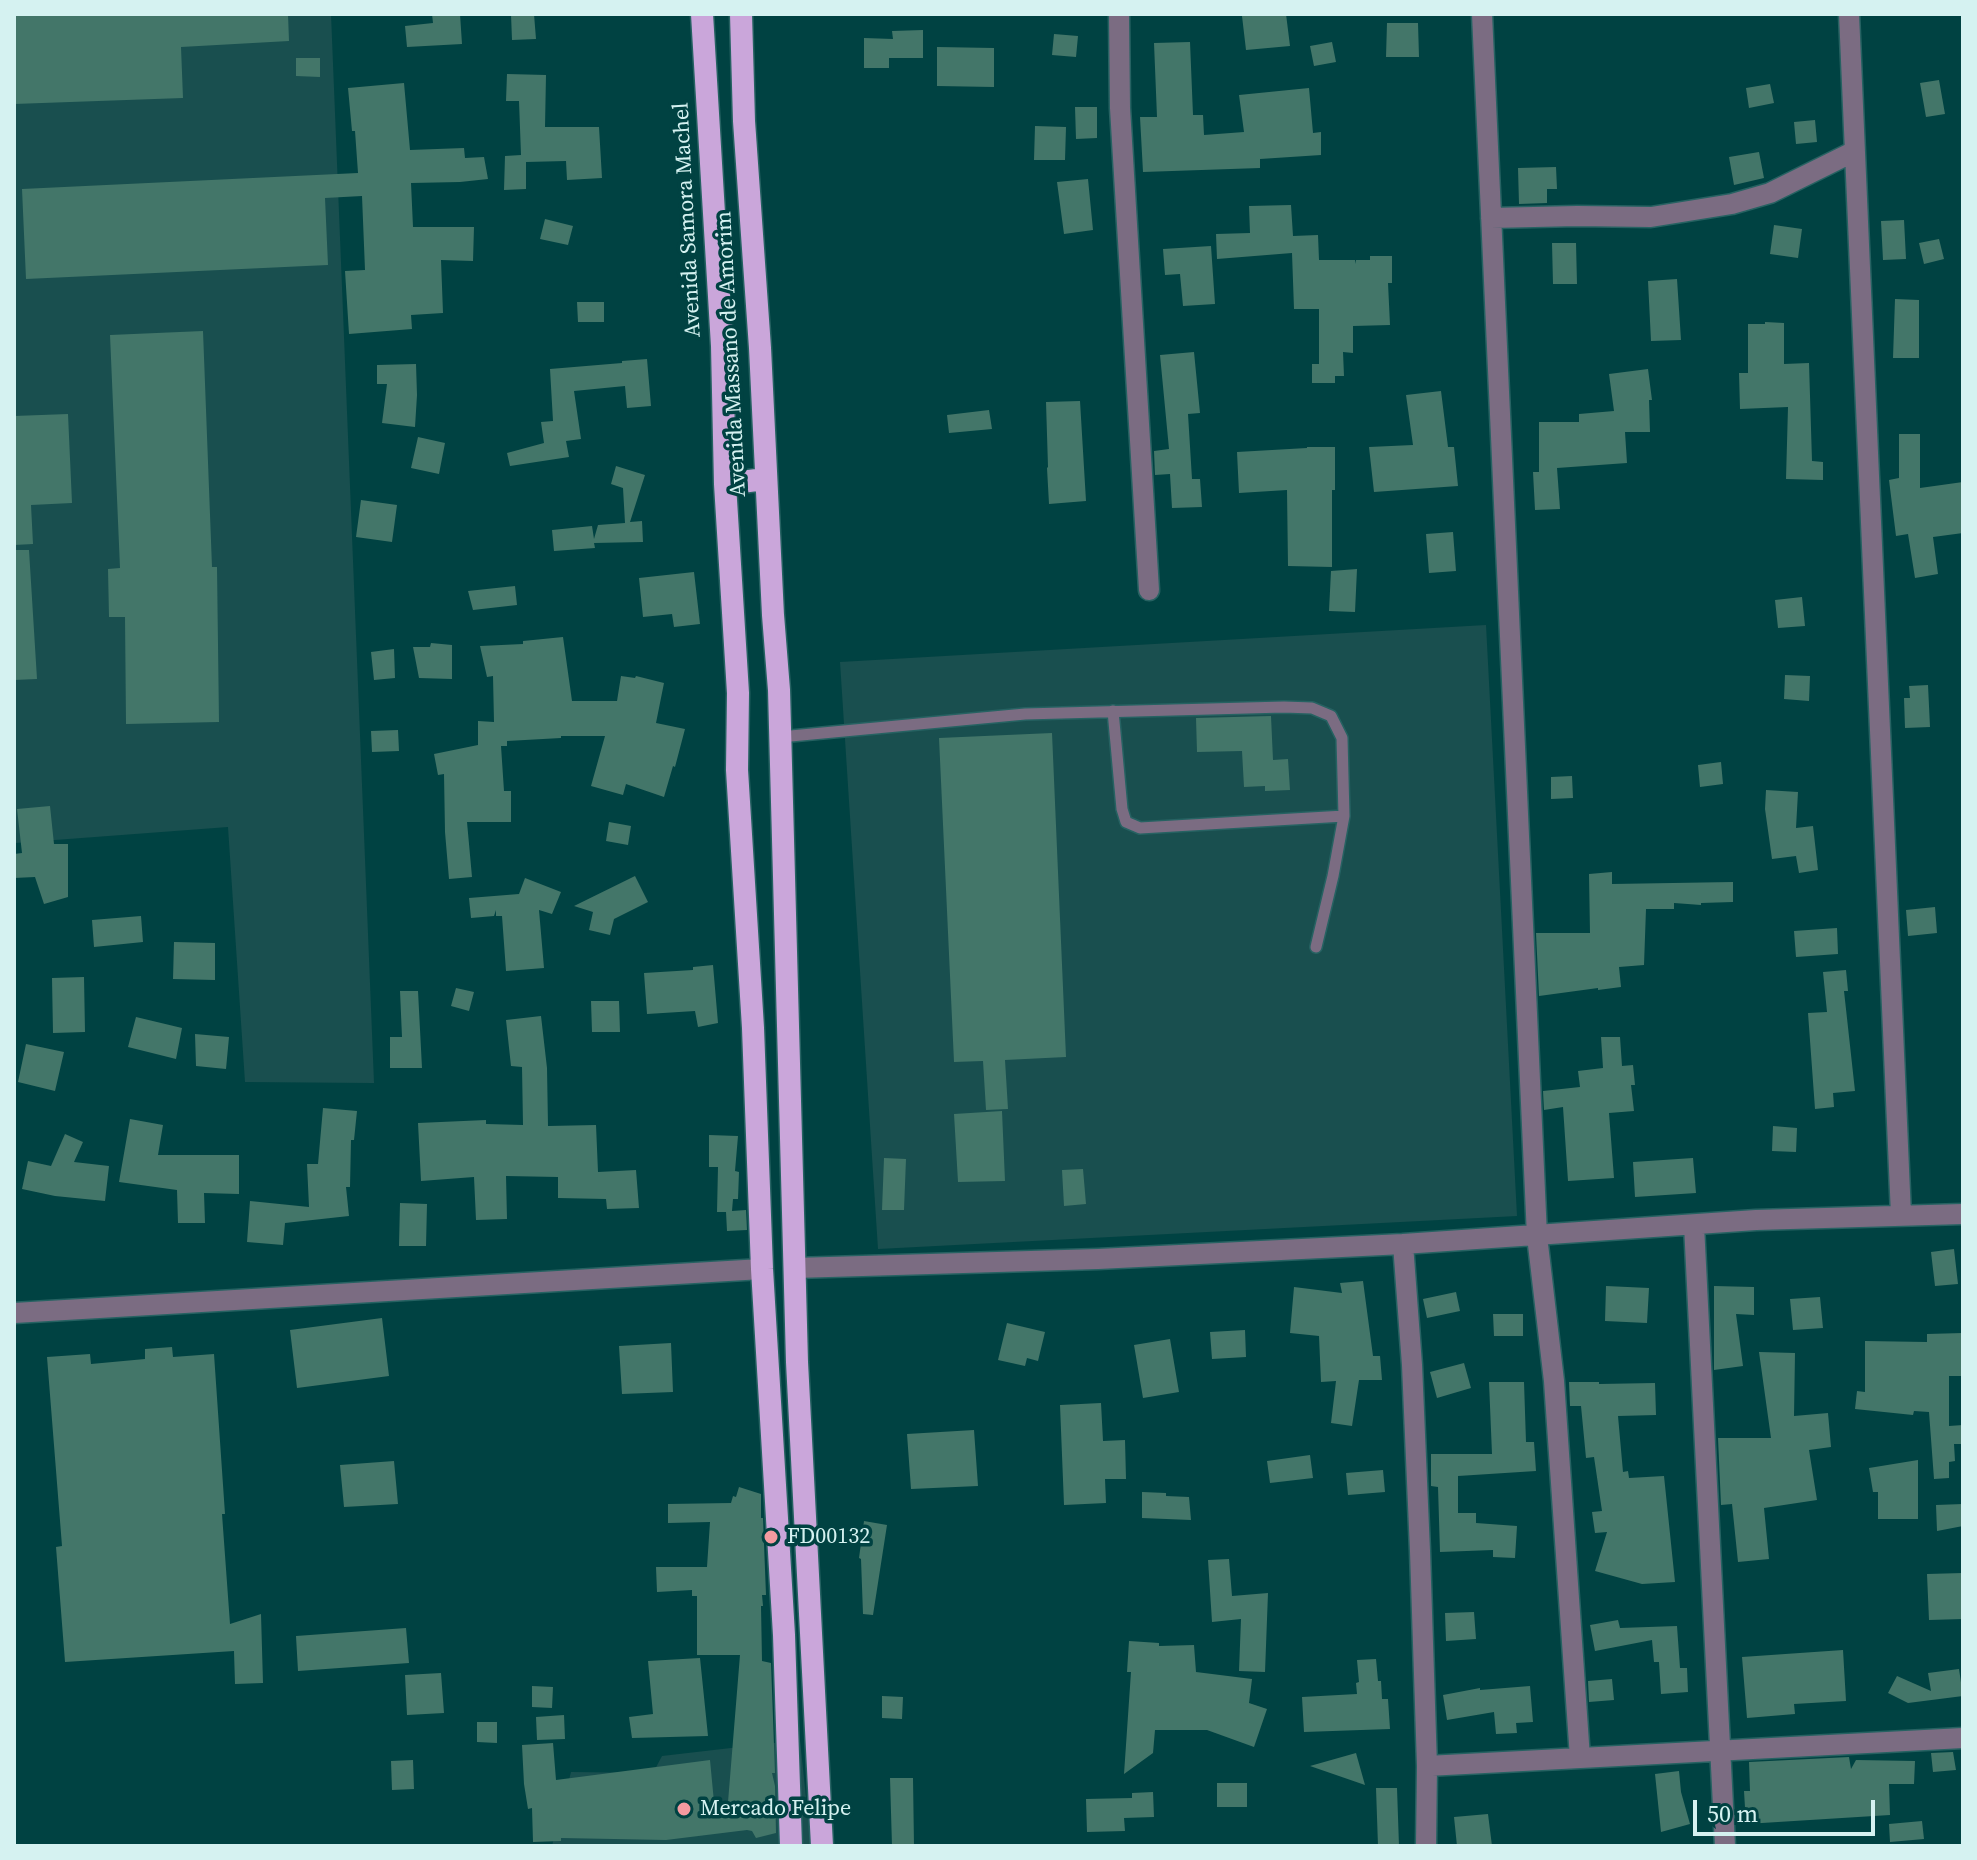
<!DOCTYPE html>
<html>
<head>
<meta charset="utf-8">
<style>
  body { margin:0 }
  #map { position:relative; width:1977px; height:1860px; overflow:hidden; background:#004242; font-family:"Source Serif 4",serif }
  canvas { display:block }
  .frame { position:absolute; inset:0; border:16px solid #d5f2f1; pointer-events:none }
  .scale { position:absolute; left:1693px; top:1800px; width:182px; height:36px; box-sizing:border-box; border:4px solid #d5f2f1; border-top:0; padding-left:10px; font-size:24px; line-height:28px; white-space:nowrap; color:#d5f2f1; -webkit-text-stroke:6px #004242; paint-order:stroke }
</style>
</head>
<body>
<div id="map">
<canvas width="1977" height="1860"></canvas>
<div class="frame"></div>
<div class="scale">50 m</div>
</div>
<script>
const c = document.querySelector('canvas').getContext('2d');
c.lineJoin = 'round';
function fillPath(path, color) { c.fillStyle = color; c.fill(path, 'evenodd'); }
const shape = rows => new Path2D(rows.map(r => 'M' + r).join(''));
function stroke(path, color, width, dash) { c.strokeStyle = color; c.lineWidth = width; c.lineCap = dash ? 'butt' : 'round'; c.setLineDash(dash || []); c.stroke(path); }
function write(font, color, halo, rows, align = 'center') {
  c.font = font + ' "Source Serif 4",serif'; c.lineWidth = 7; c.setLineDash([]); c.textBaseline = 'middle'; c.strokeStyle = halo; c.fillStyle = color; for (const [text, x, y, turn = 0] of rows) {
    c.save(); c.translate(x, y); c.rotate((+turn || 0) * Math.PI / 180); c.textAlign = isNaN(turn) ? turn : align; if (halo) c.strokeText(text, 0, 0); c.fillText(text, 0, 0); c.restore();
  }
}
fillPath(shape([
  [14,14,331,14,374,1083,245,1082,228,827,15,843],
  [1486,625,1517,1216,878,1249,840,662],
  [800,1740,811,1846,552,1846,571,1772,653,1773,662,1756]
]), '#194f4f');
fillPath(shape([
  [14,14,288,14,289,41,181,47,183,98,14,104],
  [432,14,460,14,462,44,407,47,405,26,433,23],
  [511,14,534,14,536,39,512,40],
  [1263,14,1286,14,1290,46,1246,50,1242,16],
  [1387,23,1418,23,1419,57,1386,57],
  [923,30,923,58,889,58,889,68,864,68,864,38,893,39,892,31],
  [1054,34,1078,36,1076,57,1052,55],
  [1190,42,1193,115,1203,115,1204,135,1244,132,1239,95,1309,88,1313,133,1321,132,1321,155,1260,159,1260,168,1143,172,1140,117,1157,117,1154,43],
  [1332,42,1336,62,1314,66,1310,46],
  [937,47,994,48,994,87,937,86],
  [296,58,320,58,320,77,296,76],
  [507,74,546,75,545,127,599,127,602,178,567,180,566,161,526,162,526,189,504,190,505,156,521,155,519,101,506,101],
  [1939,80,1945,114,1926,117,1920,83],
  [404,83,410,150,464,148,465,158,484,157,488,179,460,182,411,183,413,227,474,227,473,261,441,260,443,313,411,315,412,329,349,334,345,271,365,270,362,196,325,198,328,265,26,279,22,189,358,173,355,131,352,131,348,88],
  [1770,84,1774,103,1749,108,1746,88],
  [1075,107,1097,107,1097,138,1076,139],
  [1815,120,1817,142,1796,144,1794,122],
  [1035,126,1066,127,1065,160,1034,160],
  [1759,152,1764,178,1734,185,1729,157],
  [1556,167,1557,189,1547,189,1547,203,1519,204,1518,168],
  [1088,179,1093,230,1064,234,1057,182],
  [1291,205,1293,236,1318,235,1319,260,1355,260,1356,264,1356,260,1370,260,1370,256,1392,256,1392,283,1388,283,1390,325,1353,326,1353,353,1343,352,1344,376,1335,376,1335,383,1312,383,1312,364,1319,364,1319,309,1294,309,1292,253,1217,259,1216,234,1250,233,1249,206],
  [545,219,573,226,568,245,540,239],
  [1904,220,1906,259,1883,260,1881,221],
  [1774,225,1802,229,1798,258,1770,254],
  [1939,239,1944,259,1924,264,1919,243],
  [1552,243,1576,243,1577,284,1553,284],
  [1211,246,1215,304,1183,306,1180,274,1165,275,1163,249],
  [1677,279,1681,340,1651,341,1648,281],
  [1895,299,1919,300,1919,358,1893,358],
  [577,302,604,302,604,322,578,322],
  [1765,322,1784,323,1784,364,1809,363,1812,461,1823,462,1823,480,1786,479,1788,407,1740,409,1739,373,1748,373,1748,324,1765,324],
  [203,331,212,567,217,567,219,722,126,724,125,617,109,617,108,569,120,568,110,335],
  [1194,352,1200,413,1188,414,1192,479,1200,479,1202,507,1172,508,1170,474,1155,475,1154,451,1169,449,1160,355],
  [647,359,651,406,627,408,625,386,574,391,581,439,566,441,569,457,510,466,507,453,544,443,541,422,553,421,550,369,622,363,622,361],
  [416,364,417,395,415,427,382,423,387,384,377,384,377,365],
  [1648,369,1652,400,1649,400,1650,432,1625,432,1627,463,1557,468,1560,509,1535,510,1533,472,1539,472,1539,422,1579,422,1579,414,1614,411,1609,374],
  [1441,391,1448,447,1454,447,1458,486,1374,492,1369,447,1413,445,1406,395],
  [1080,401,1086,501,1049,504,1047,468,1048,467,1046,402],
  [989,410,992,429,949,433,947,415],
  [68,414,72,503,31,505,33,544,14,545,14,416],
  [1899,434,1920,434,1920,488,1963,482,1963,533,1933,537,1938,574,1915,578,1908,534,1896,536,1889,480,1899,478],
  [418,437,445,443,439,474,411,468],
  [1307,447,1335,447,1335,490,1332,490,1332,567,1288,566,1287,490,1239,493,1237,452,1307,448],
  [616,466,645,475,630,522,642,521,643,542,594,543,595,548,554,551,552,530,592,526,594,539,598,525,625,523,623,488,611,484],
  [361,500,397,505,392,542,356,537],
  [1453,532,1456,571,1429,573,1426,534],
  [14,550,29,550,37,679,14,680],
  [1357,569,1355,612,1329,611,1331,571],
  [694,572,700,624,674,627,672,614,643,617,639,578],
  [515,586,517,605,473,610,468,591],
  [1802,597,1805,626,1778,628,1775,600],
  [563,637,572,701,617,701,621,676,635,678,636,676,664,683,656,723,685,729,675,767,673,766,664,797,626,784,623,795,591,786,605,736,561,736,561,738,507,741,507,746,501,746,504,791,511,791,511,822,467,822,472,877,449,879,445,832,444,774,438,775,434,754,478,745,478,721,494,722,493,676,487,677,480,646,523,644,523,641],
  [431,643,452,645,452,679,419,678,413,647,430,647],
  [394,649,395,678,374,680,371,652],
  [1785,675,1810,676,1809,701,1784,699],
  [1928,685,1930,727,1905,728,1904,698,1910,698,1909,686],
  [1271,716,1273,760,1288,759,1290,790,1265,791,1265,786,1244,787,1242,751,1197,752,1196,718],
  [398,730,399,751,372,752,371,731],
  [1052,733,1066,1057,1005,1060,1008,1109,986,1110,983,1061,954,1062,939,738],
  [1721,762,1723,784,1700,787,1698,765],
  [1572,776,1573,798,1551,799,1551,777],
  [1766,790,1798,792,1796,828,1813,826,1818,870,1799,873,1796,856,1772,859,1765,809],
  [50,806,54,844,68,844,68,897,44,904,35,877,14,878,14,854,22,853,17,809],
  [609,822,631,826,628,845,606,841],
  [1612,872,1612,884,1733,882,1733,902,1701,903,1701,905,1674,903,1674,909,1646,909,1644,965,1619,967,1621,987,1598,990,1598,988,1539,996,1536,933,1590,933,1589,874],
  [635,876,648,902,614,919,610,935,589,930,593,912,574,906],
  [525,878,561,892,552,914,539,910,544,968,506,971,502,916,496,916,496,910,494,916,471,918,469,898,519,894],
  [1935,907,1937,933,1908,936,1906,910],
  [141,916,143,942,94,947,92,920],
  [1837,928,1838,954,1796,957,1794,931],
  [174,942,215,943,215,980,173,979],
  [713,965,718,1023,698,1027,695,1011,647,1014,644,973,693,970,693,967],
  [1846,970,1848,991,1844,991,1855,1091,1833,1093,1834,1107,1815,1109,1808,1013,1827,1012,1823,972],
  [84,977,85,1032,53,1033,52,978],
  [456,988,474,992,469,1011,451,1006],
  [400,991,418,991,422,1068,390,1068,390,1037,402,1037],
  [591,1001,619,1001,620,1032,592,1032],
  [541,1016,547,1068,548,1126,596,1125,598,1172,636,1170,639,1208,607,1209,606,1199,558,1198,558,1177,506,1176,507,1219,476,1220,474,1177,421,1181,418,1123,486,1120,486,1124,523,1125,522,1067,511,1066,506,1020],
  [136,1017,182,1028,176,1059,128,1047],
  [195,1034,229,1037,226,1069,196,1066],
  [1601,1037,1620,1037,1622,1066,1633,1065,1635,1085,1631,1085,1634,1111,1609,1113,1614,1178,1568,1181,1563,1107,1544,1110,1543,1091,1580,1087,1578,1071,1603,1068],
  [26,1044,64,1052,55,1091,18,1082],
  [323,1108,357,1111,354,1140,351,1140,350,1187,346,1187,349,1216,285,1223,283,1245,247,1242,250,1201,309,1207,307,1164,318,1164],
  [1002,1111,1005,1181,958,1182,954,1114],
  [130,1119,163,1125,158,1155,239,1155,239,1194,204,1193,205,1223,178,1223,177,1190,119,1182],
  [1773,1126,1797,1128,1796,1152,1772,1151],
  [65,1134,83,1142,74,1162,109,1166,105,1201,55,1196,22,1189,28,1161,51,1166],
  [709,1135,738,1136,735,1171,739,1172,738,1199,733,1199,732,1211,746,1210,747,1230,727,1231,726,1212,717,1212,718,1167,709,1167],
  [884,1158,906,1159,904,1210,882,1210],
  [1693,1158,1696,1193,1635,1197,1633,1162],
  [1083,1169,1086,1204,1064,1206,1062,1170],
  [400,1203,427,1204,426,1246,399,1246],
  [1954,1249,1958,1284,1935,1286,1931,1252],
  [1363,1281,1373,1356,1380,1356,1382,1380,1359,1380,1352,1426,1331,1423,1336,1381,1321,1382,1319,1336,1290,1333,1294,1287,1342,1293,1340,1283],
  [1606,1286,1649,1288,1647,1323,1605,1321],
  [1714,1286,1754,1287,1754,1315,1736,1314,1743,1366,1714,1370],
  [1456,1292,1460,1311,1427,1318,1423,1299],
  [1820,1297,1823,1328,1793,1330,1790,1299],
  [1493,1314,1523,1314,1523,1336,1494,1336],
  [382,1318,389,1376,297,1388,290,1330],
  [1007,1323,1045,1332,1038,1361,1027,1358,1025,1366,998,1360],
  [1245,1330,1246,1357,1212,1359,1210,1332],
  [1963,1333,1963,1376,1949,1376,1949,1426,1963,1425,1963,1444,1954,1444,1955,1461,1949,1462,1949,1478,1934,1479,1929,1412,1914,1411,1913,1415,1855,1409,1857,1391,1865,1392,1865,1341,1927,1342,1927,1334],
  [1170,1339,1179,1392,1143,1398,1134,1345],
  [671,1343,673,1392,622,1394,619,1346],
  [172,1347,173,1357,214,1354,225,1514,222,1514,230,1624,261,1614,263,1683,235,1684,234,1651,65,1662,56,1547,62,1546,47,1357,90,1354,91,1364,145,1359,145,1349],
  [1759,1352,1795,1353,1794,1416,1828,1413,1831,1447,1809,1450,1817,1500,1764,1508,1769,1559,1738,1562,1732,1504,1721,1505,1718,1438,1771,1438],
  [1464,1363,1471,1388,1437,1398,1430,1372],
  [1489,1382,1524,1382,1526,1442,1534,1442,1536,1471,1458,1476,1458,1513,1476,1513,1476,1523,1517,1526,1515,1558,1493,1557,1493,1550,1440,1552,1438,1487,1431,1486,1431,1454,1492,1454],
  [1569,1382,1599,1382,1599,1384,1655,1383,1656,1415,1618,1416,1623,1472,1628,1471,1629,1478,1664,1476,1675,1582,1642,1584,1595,1571,1607,1532,1595,1533,1592,1512,1602,1511,1594,1457,1586,1458,1581,1406,1570,1406],
  [1101,1403,1103,1441,1125,1440,1126,1479,1105,1479,1106,1503,1064,1505,1060,1405],
  [974,1430,978,1486,911,1489,907,1434],
  [1310,1455,1313,1478,1270,1483,1267,1461],
  [1918,1460,1918,1519,1878,1519,1878,1492,1873,1492,1869,1468],
  [394,1461,398,1504,344,1507,340,1465],
  [1383,1470,1385,1492,1348,1495,1346,1473],
  [739,1487,761,1494,761,1518,763,1518,766,1595,762,1595,763,1606,761,1606,762,1661,771,1663,775,1773,772,1773,775,1786,776,1833,756,1838,752,1831,747,1830,666,1840,561,1838,561,1841,533,1842,532,1808,528,1809,524,1784,522,1745,553,1743,556,1780,710,1760,714,1802,728,1802,740,1655,697,1655,697,1596,692,1596,692,1590,657,1592,656,1567,707,1567,710,1522,668,1523,668,1504,731,1503,733,1496,736,1497],
  [1142,1492,1166,1493,1166,1496,1189,1497,1191,1520,1142,1518],
  [1963,1504,1963,1526,1937,1531,1936,1505],
  [864,1521,887,1525,873,1615,863,1614,861,1559,859,1558],
  [1229,1559,1232,1596,1268,1593,1265,1672,1239,1671,1241,1619,1212,1622,1208,1560],
  [1963,1573,1963,1619,1929,1620,1927,1574],
  [1474,1612,1476,1639,1446,1641,1445,1613],
  [1618,1620,1620,1628,1677,1626,1680,1668,1687,1668,1688,1692,1661,1694,1659,1662,1654,1662,1652,1640,1595,1651,1590,1625],
  [406,1628,409,1663,298,1671,296,1636],
  [1129,1641,1159,1643,1159,1646,1194,1645,1196,1672,1252,1679,1249,1703,1267,1709,1254,1747,1207,1730,1155,1730,1153,1753,1124,1774,1131,1672,1127,1672],
  [1843,1650,1846,1701,1794,1704,1795,1714,1747,1718,1742,1657],
  [700,1658,708,1736,632,1738,629,1717,653,1714,648,1661],
  [1376,1659,1378,1681,1381,1681,1382,1699,1388,1699,1390,1729,1304,1732,1302,1697,1357,1694,1356,1683,1359,1682,1357,1660],
  [1959,1669,1963,1696,1908,1703,1888,1693,1897,1676,1931,1691,1928,1673],
  [441,1673,444,1713,407,1715,405,1675],
  [1612,1679,1614,1700,1589,1702,1588,1681],
  [532,1686,553,1687,552,1708,532,1707],
  [1530,1686,1533,1722,1516,1723,1517,1733,1496,1734,1494,1712,1447,1720,1443,1695,1480,1688,1480,1690],
  [882,1696,903,1697,902,1719,882,1718],
  [564,1715,565,1739,537,1740,536,1717],
  [477,1722,497,1722,497,1743,477,1742],
  [1953,1752,1956,1770,1933,1772,1931,1753],
  [1356,1753,1365,1785,1310,1766],
  [1849,1757,1851,1769,1856,1760,1915,1761,1914,1784,1889,1784,1890,1815,1746,1824,1744,1791,1750,1791,1749,1762],
  [413,1760,414,1789,392,1790,391,1761],
  [1679,1771,1681,1792,1690,1824,1661,1832,1655,1774],
  [890,1778,913,1778,914,1846,892,1846],
  [1217,1783,1247,1783,1247,1807,1217,1807],
  [1376,1788,1397,1788,1399,1846,1378,1846],
  [1153,1792,1154,1817,1124,1818,1125,1831,1087,1832,1086,1799,1132,1798,1132,1793],
  [1488,1814,1492,1846,1457,1846,1454,1817],
  [1922,1821,1924,1839,1890,1842,1889,1824]
]), '#437669');
const service = shape([
  [1113,711,1122,809,1126,822,1140,828,1344,816],
  [780,737,1025,714,1284,707,1312,708,1331,716,1342,738,1344,816,1333,876,1316,947]
]);
const minor = shape([
  [1119,14,1120,108,1149,590],
  [1482,14,1537,1236,1554,1381,1580,1758],
  [1849,14,1901,1215],
  [1491,218,1577,216,1651,217,1732,204,1770,193,1855,151],
  [1694,1225,1725,1846],
  [1403,1244,1412,1365,1420,1551,1427,1766,1426,1846],
  [795,1268,1098,1259,1403,1244,1756,1220,1963,1214],
  [14,1313,762,1269],
  [1427,1766,1963,1738]
]);
const trunk = shape([
  [702,14,722,346,725,484,738,693,737,770,753,1028,762,1269,784,1635,791,1846],
  [741,14,744,121,760,348,773,615,779,690,797,1362,822,1846],
  [725,484,765,479]
]);
stroke(service, '#266262', 14);
stroke(minor, '#266262', 23);
stroke(trunk, '#266262', 25);
stroke(service, '#7b6c82', 11);
stroke(minor, '#7b6c82', 20);
stroke(trunk, '#caa6da', 22);
for (const [x, y, r, color] of [
  [771,1537,8,"#f49aa0"],
  [684,1809,8,"#f49aa0"]
]) { const dot = new Path2D(); dot.arc(x, y, r, 0, 2 * Math.PI); c.fillStyle = color; c.fill(dot); stroke(dot, '#004242', 3); }
write('22px', '#d5f2f1', '#004242', [
  ["Avenida Samora Machel",688,220,-93],
  ["Avenida Massano de Amorim",732,354,-93]
]);
write('22px', '#d5f2f1', '#004242', [
  ["FD00132",787,1537],
  ["Mercado Felipe",700,1809]
], 'left');
</script>
</body>
</html>
